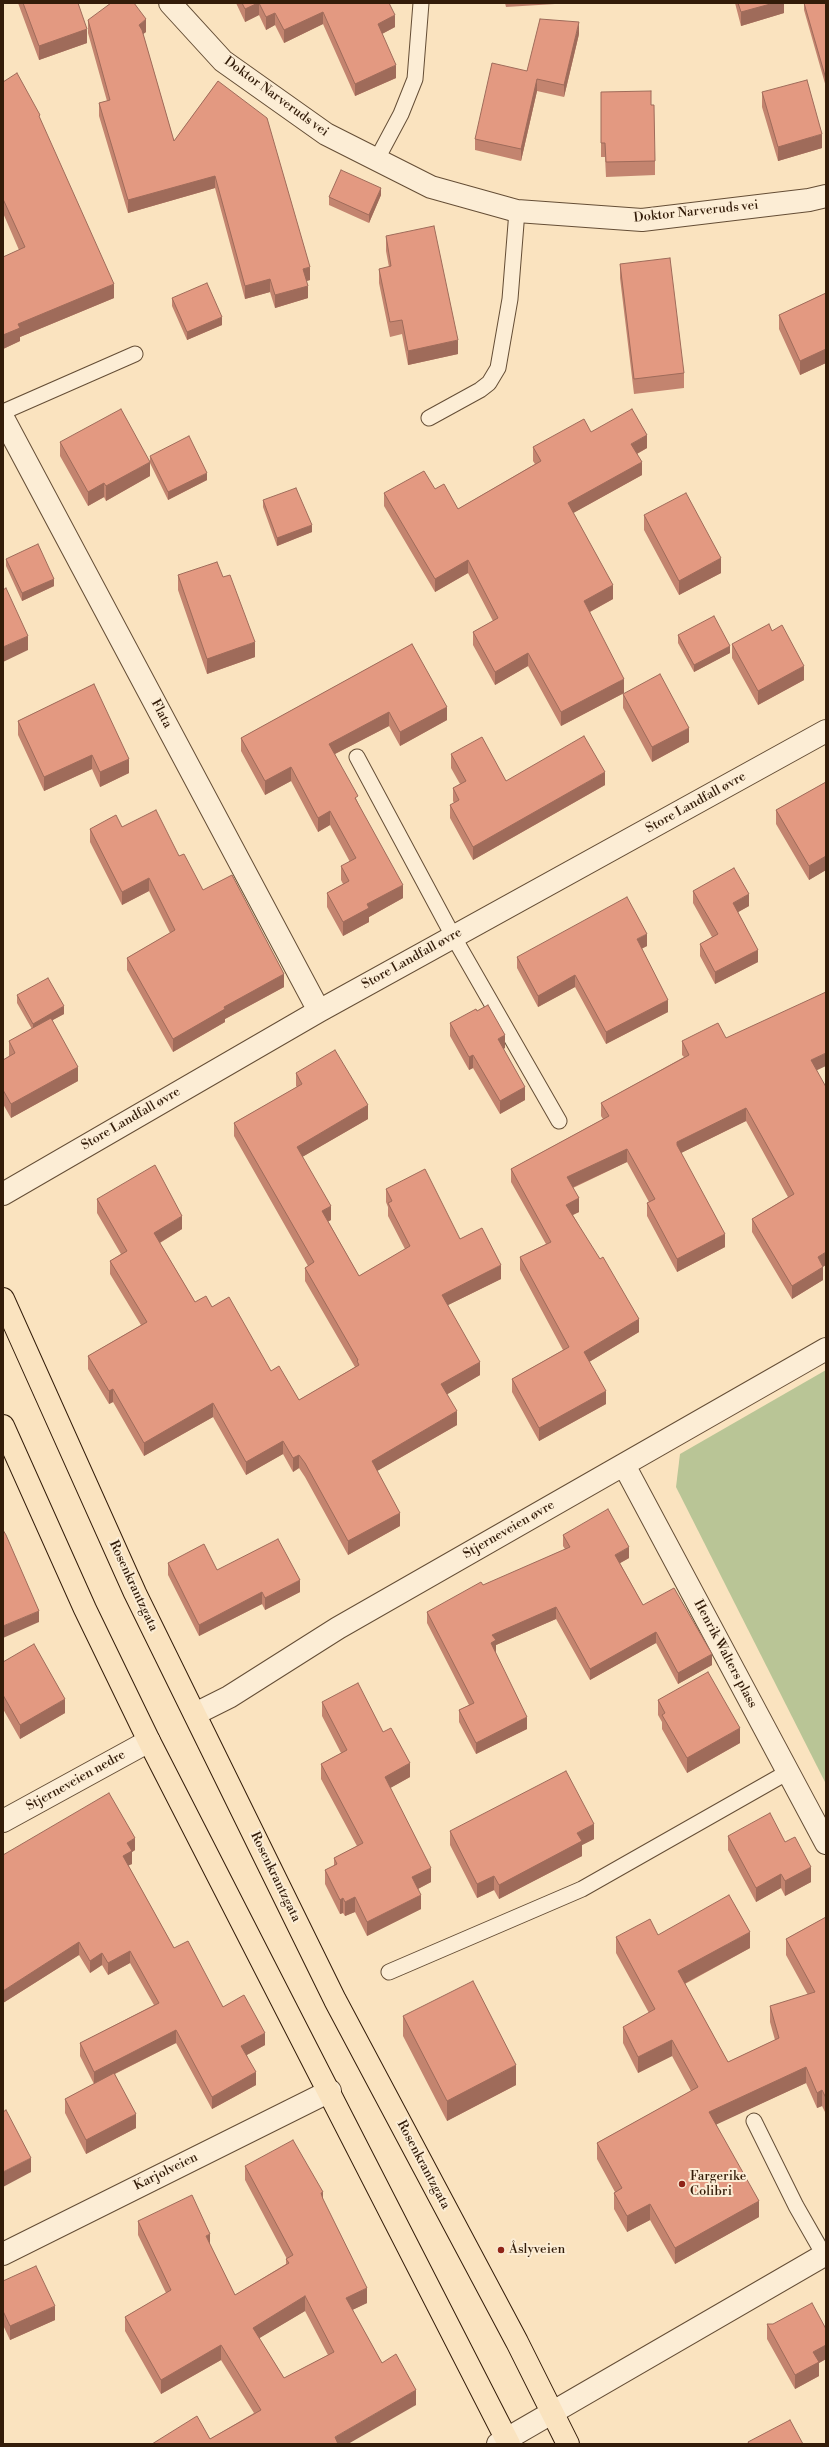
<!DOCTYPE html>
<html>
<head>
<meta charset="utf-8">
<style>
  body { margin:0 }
  #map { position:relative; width:829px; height:2447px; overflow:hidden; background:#fae3bf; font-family:"Libre Bodoni",serif }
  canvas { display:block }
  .frame { position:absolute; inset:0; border:4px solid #331c09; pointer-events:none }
</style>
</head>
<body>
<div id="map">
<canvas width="829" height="2447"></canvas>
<div class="frame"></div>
</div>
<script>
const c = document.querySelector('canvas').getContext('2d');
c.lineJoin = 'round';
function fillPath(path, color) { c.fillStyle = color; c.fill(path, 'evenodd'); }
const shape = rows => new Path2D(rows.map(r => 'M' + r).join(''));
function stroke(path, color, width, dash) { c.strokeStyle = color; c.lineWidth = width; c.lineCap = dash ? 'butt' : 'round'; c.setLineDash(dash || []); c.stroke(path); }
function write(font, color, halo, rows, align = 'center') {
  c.font = font + ' "Libre Bodoni",serif'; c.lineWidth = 4; c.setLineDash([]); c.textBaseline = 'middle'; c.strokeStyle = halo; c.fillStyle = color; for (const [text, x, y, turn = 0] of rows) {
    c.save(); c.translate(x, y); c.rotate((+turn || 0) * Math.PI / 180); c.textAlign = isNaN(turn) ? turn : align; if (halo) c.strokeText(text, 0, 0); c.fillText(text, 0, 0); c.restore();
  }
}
fillPath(shape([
  [826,1370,826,1784,676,1487,680,1454]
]), '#b9c596');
const service = shape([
  [377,159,401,114,415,79,421,3],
  [3,412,135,354],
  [429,418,480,390,489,383,498,368,510,299,517,211],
  [357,757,453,936,559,1121],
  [389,1972,582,1889,788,1772],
  [754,2121,796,2206,824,2255]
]);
const minor = shape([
  [170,3,223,61,326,134,431,187,517,211,642,220,809,200,826,196],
  [3,418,319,1011],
  [3,1194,319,1011,826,731],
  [624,1465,826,1843],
  [195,1714,229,1697,338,1628,826,1349],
  [3,1821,149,1741],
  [3,2254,330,2091],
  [498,2444,826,2254]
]);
const primary = shape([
  [3,1299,135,1593,335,2000,517,2342,568,2444],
  [3,1426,85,1609,149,1741,509,2444]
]);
stroke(service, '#654e36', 17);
stroke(minor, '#654e36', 24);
stroke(primary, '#331c09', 24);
stroke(service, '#fcedd5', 15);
stroke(minor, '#fcedd5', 22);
stroke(primary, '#fae3bf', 22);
fillPath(shape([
  [18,3,78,3,87,43,39,60],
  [236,3,389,3,395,27,382,34,396,78,355,96,323,24,284,43,275,25,266,30,259,15,245,22],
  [505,3,555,3,555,4,506,7],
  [735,3,784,3,784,13,741,26],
  [804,3,826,3,826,87,804,10],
  [88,20,146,32,143,34,174,141,218,81,310,280,306,281,308,298,275,308,270,292,245,299,215,188,128,213,99,116,99,103,107,101,88,33],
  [579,34,564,97,537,91,521,161,475,150,475,139,527,71],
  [3,82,40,119,114,298,20,337,20,341,3,349,3,257,19,250,3,213],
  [601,92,651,105,655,161,655,175,606,177,605,157,601,157],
  [762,92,822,148,778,161,762,107],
  [381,195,369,223,329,205,329,197],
  [386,236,458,354,408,365,402,334,390,337,379,283,379,269,389,267,386,251],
  [620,264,684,373,684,388,634,394,620,278],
  [826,293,826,363,800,375,779,329,779,315],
  [172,298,222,325,187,340,172,306],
  [591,432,647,448,637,454,642,475,573,513,613,599,590,612,624,693,561,726,528,666,495,685,473,645,473,632,493,621,468,573,435,592,384,506,384,493,435,489,458,509,535,464,533,461,533,447],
  [60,442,150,476,106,501,104,497,88,506,60,456],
  [150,456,207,480,168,500,150,463],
  [263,500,312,532,277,546,263,507],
  [644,515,721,573,679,595,644,530],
  [6,559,54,586,22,601,6,566],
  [178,575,255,657,207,674,178,590],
  [772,631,804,680,758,705,732,658,732,644],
  [678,635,730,653,694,672,678,643],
  [412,644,447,720,400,746,389,726,335,754,403,898,369,917,369,922,343,936,327,907,327,893,343,884,341,880,341,866,350,862,330,825,318,832,291,781,265,795,241,751,241,738],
  [94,684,129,773,100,787,92,769,44,791,18,735,18,721],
  [623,694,689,742,652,762,623,708],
  [451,754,506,781,605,785,473,860,450,818,450,805,454,803,453,801,453,788,460,784,451,768],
  [826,782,826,870,809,880,776,824,776,810],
  [122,827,179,856,203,890,284,987,225,1019,225,1022,173,1052,127,970,127,958,170,933,149,891,122,905,90,842,90,829],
  [693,891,749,906,738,912,758,962,715,984,700,956,700,944,712,937,693,903],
  [647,946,641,949,668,1012,606,1044,575,987,538,1007,517,968,517,957],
  [17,995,64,1014,52,1020,78,1081,11,1118,3,1104,3,1060,9,1056,9,1041,32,1029,17,1003],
  [450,1023,505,1048,503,1049,525,1100,500,1114,473,1068,469,1070,450,1036],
  [726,1038,817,1070,823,1280,792,1299,752,1232,752,1219,788,1197,746,1121,681,1153,725,1247,677,1272,647,1216,647,1203,649,1202,627,1162,573,1188,579,1212,573,1215,639,1332,589,1362,606,1404,539,1441,512,1392,512,1379,563,1350,520,1270,520,1257,546,1244,511,1182,511,1169,603,1119,601,1116,601,1103,684,1057,682,1055,682,1041],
  [296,1073,368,1119,302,1157,331,1220,328,1221,359,1276,405,1249,388,1216,388,1207,386,1202,386,1189,460,1239,501,1279,448,1305,480,1375,447,1394,457,1425,377,1471,400,1526,348,1555,305,1477,299,1468,293,1472,283,1454,246,1475,213,1417,144,1456,113,1402,109,1404,88,1369,88,1356,141,1325,110,1274,110,1261,121,1254,97,1213,97,1199,182,1229,160,1243,195,1302,212,1307,271,1371,299,1400,355,1367,305,1281,305,1268,308,1266,234,1136,234,1123,297,1087,296,1086],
  [563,1535,629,1558,620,1563,643,1605,712,1665,678,1684,656,1643,590,1680,556,1619,496,1645,495,1652,527,1729,476,1754,459,1722,459,1710,469,1705,427,1623,427,1612,565,1549,563,1546],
  [168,1563,217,1570,300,1592,265,1610,262,1604,199,1636,168,1575],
  [3,1662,65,1713,20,1739,3,1709],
  [658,1700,740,1743,687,1773,662,1729,662,1722,658,1715],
  [322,1702,383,1732,410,1777,390,1788,431,1882,418,1889,421,1909,367,1936,355,1912,345,1916,343,1913,340,1914,325,1884,325,1870,334,1866,334,1858,357,1846,321,1779,321,1764,341,1753,322,1716],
  [450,1831,594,1839,582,1845,582,1856,499,1899,494,1890,477,1898,450,1845],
  [728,1836,785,1842,811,1882,785,1896,781,1888,756,1902,728,1850],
  [135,1850,132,1852,132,1864,128,1865,174,1948,223,2007,265,2045,247,2055,256,2085,212,2109,176,2043,115,2074,136,2128,86,2154,65,2113,65,2099,94,2084,80,2056,80,2043,154,2005,130,1963,108,1975,102,1965,90,1973,79,1955,3,2003,3,1855],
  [826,1917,826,2114,822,2106,817,2108,806,2083,716,2124,759,2217,675,2264,650,2220,627,2232,614,2209,614,2193,615,2192,597,2159,597,2143,691,2091,672,2056,638,2073,623,2043,623,2027,649,2013,616,1953,616,1937,658,1935,750,1948,685,1984,728,2062,775,2040,770,2022,770,2006,808,1995,786,1955,786,1939],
  [403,2016,516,2085,447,2121,403,2036],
  [245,2166,323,2199,367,2303,352,2310,382,2363,416,2405,210,2439,254,2413,221,2360,161,2394,125,2331,125,2317,166,2293,138,2235,138,2221,210,2245,235,2295,286,2264,286,2259,287,2259,245,2180],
  [305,2311,328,2355,284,2378,259,2338],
  [3,2281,55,2320,10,2340,3,2325],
  [767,2324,826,2329,826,2359,819,2363,819,2376,795,2389,767,2339]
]), '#c3846f');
fillPath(shape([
  [258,3,259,3,259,15,245,22,245,9],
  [774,3,784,3,784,13,741,26,741,12],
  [323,12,323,24,284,43,284,30],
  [275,13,275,25,266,30,266,17],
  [395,15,395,27,378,36,378,24],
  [146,19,146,32,139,37,139,25],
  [579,22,579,34,564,97,564,85],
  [87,29,87,43,39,60,39,46],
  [396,65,396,78,355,96,355,84],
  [537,79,537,91,521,161,521,149],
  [822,134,822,148,778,161,778,147],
  [215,176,215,188,128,213,128,200],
  [381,188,381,195,369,223,369,215],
  [310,267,310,280,303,282,303,269],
  [270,279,270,292,245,299,245,286],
  [114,284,114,298,20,337,20,341,3,349,3,335,18,324],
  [308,286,308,298,275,308,275,295],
  [222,317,222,325,187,340,187,332],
  [458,340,458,354,408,365,408,351],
  [826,349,826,363,800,375,800,361],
  [647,435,647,448,631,457,631,444],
  [150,462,150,476,106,501,106,486],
  [642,462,642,475,568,516,568,503],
  [207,473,207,480,168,500,168,492],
  [104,483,104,497,88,506,88,492],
  [312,525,312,532,277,546,277,538],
  [721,558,721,573,679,595,679,581],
  [468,560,468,573,435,592,435,579],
  [54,579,54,586,22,601,22,593],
  [613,585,613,599,584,615,584,601],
  [28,636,28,650,3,662,3,647],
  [255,642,255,657,207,674,207,659],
  [730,646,730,653,694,672,694,665],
  [528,653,528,666,495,685,495,672],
  [804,666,804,680,758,705,758,691],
  [624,679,624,693,561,726,561,712],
  [447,707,447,720,400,746,400,732],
  [389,712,389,726,329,757,329,744],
  [689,728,689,742,652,762,652,747],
  [92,755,92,769,44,791,44,777],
  [129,759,129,773,100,787,100,772],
  [291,767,291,781,265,795,265,781],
  [605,772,605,785,473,860,473,847],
  [330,811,330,825,318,832,318,818],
  [826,856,826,870,809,880,809,866],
  [149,878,149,891,122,905,122,892],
  [403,885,403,898,369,917,369,922,343,936,343,922,367,904],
  [749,894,749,906,733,915,733,903],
  [647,934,647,946,637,951,637,939],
  [758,950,758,962,715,984,715,972],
  [284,974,284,987,225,1019,225,1022,173,1052,173,1039,224,1007],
  [575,975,575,987,538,1007,538,996],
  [668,1000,668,1012,606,1044,606,1032],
  [64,1006,64,1014,33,1031,33,1024],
  [505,1035,505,1048,498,1052,498,1039],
  [826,1053,826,1066,811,1073,811,1060],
  [473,1055,473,1068,469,1070,469,1057],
  [78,1067,78,1081,11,1118,11,1104],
  [525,1087,525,1100,500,1114,500,1101],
  [368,1105,368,1119,297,1160,297,1147],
  [746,1108,746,1121,677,1155,677,1142],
  [627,1149,627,1162,567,1190,567,1177],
  [579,1198,579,1212,566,1218,566,1205],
  [331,1206,331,1220,322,1225,322,1211],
  [182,1216,182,1229,154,1246,154,1233],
  [725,1234,725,1247,677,1272,677,1259],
  [826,1252,826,1265,818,1270,818,1257],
  [501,1265,501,1279,442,1308,442,1295],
  [823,1267,823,1280,792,1299,792,1286],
  [639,1319,639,1332,584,1365,584,1352],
  [480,1362,480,1375,441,1398,441,1384],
  [113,1389,113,1402,109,1404,109,1391],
  [606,1391,606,1404,539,1441,539,1428],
  [213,1403,213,1417,144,1456,144,1443],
  [457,1411,457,1425,372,1474,372,1461],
  [283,1441,283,1454,246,1475,246,1462],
  [299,1455,299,1468,293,1472,293,1458],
  [400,1513,400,1526,348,1555,348,1541],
  [629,1547,629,1558,615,1566,615,1555],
  [300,1580,300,1592,265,1610,265,1598],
  [262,1592,262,1604,199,1636,199,1625],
  [556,1607,556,1619,496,1645,496,1652,491,1655,491,1643,492,1635],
  [39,1611,39,1622,3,1638,3,1626],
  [656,1632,656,1643,590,1680,590,1669],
  [712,1654,712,1665,678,1684,678,1673],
  [65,1699,65,1713,20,1739,20,1725],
  [527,1717,527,1729,476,1754,476,1743],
  [740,1728,740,1743,687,1773,687,1758],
  [410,1763,410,1777,385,1791,385,1777],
  [594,1824,594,1839,582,1845,582,1856,499,1899,499,1885,577,1833],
  [135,1838,135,1850,132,1852,132,1864,123,1868,123,1856,127,1843],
  [811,1867,811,1882,785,1896,785,1881],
  [431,1868,431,1882,412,1892,412,1877],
  [781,1874,781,1888,756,1902,756,1888],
  [494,1876,494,1890,477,1898,477,1884],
  [421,1895,421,1909,367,1936,367,1922],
  [355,1897,355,1912,345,1916,345,1902],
  [343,1898,343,1913,340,1914,340,1900],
  [750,1932,750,1948,678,1987,678,1971],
  [79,1942,79,1955,3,2003,3,1991],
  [130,1951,130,1963,108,1975,108,1963],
  [102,1953,102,1965,90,1973,90,1961],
  [176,2030,176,2043,94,2084,94,2072],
  [265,2033,265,2045,241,2058,241,2046],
  [672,2040,672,2056,638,2073,638,2057],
  [516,2065,516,2085,447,2121,447,2101],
  [806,2067,806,2083,709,2128,709,2112],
  [256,2072,256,2085,212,2109,212,2097],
  [822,2090,822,2106,817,2108,817,2093],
  [136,2114,136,2128,86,2154,86,2140],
  [31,2158,31,2172,3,2187,3,2172],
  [323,2192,323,2206,321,2193],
  [759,2201,759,2217,675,2264,675,2248],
  [650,2204,650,2220,627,2232,627,2216],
  [210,2234,210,2248,206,2236],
  [367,2288,367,2303,346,2313,346,2298],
  [305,2296,305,2311,253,2342,253,2328],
  [55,2306,55,2320,10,2340,10,2326],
  [221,2345,221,2360,161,2394,161,2380],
  [826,2345,826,2359,819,2363,819,2376,795,2389,795,2375,813,2352],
  [416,2390,416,2405,348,2444,335,2444,335,2437]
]), '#9f6b5a');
const building = shape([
  [23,3,78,3,87,29,39,46,23,3],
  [111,3,134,3,146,19,139,25,142,30,174,141,218,81,267,118,310,267,303,269,308,286,275,295,270,279,245,286,215,176,128,200,99,103,110,100,88,20,111,3],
  [242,3,258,3,245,9,242,3],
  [259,3,389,3,395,15,378,24,396,65,355,84,323,12,284,30,275,13,266,17,259,3],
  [738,3,774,3,741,12,738,3],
  [804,3,826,3,826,79,804,3],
  [540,19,579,22,564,85,537,79,521,149,475,139,492,63,527,71,540,19],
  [17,73,40,115,39,116,114,284,18,324,20,328,3,335,3,257,25,247,3,199,3,82,17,73],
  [807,80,822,134,778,147,762,92,807,80],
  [651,91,651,105,654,105,655,161,606,162,605,143,601,143,601,92,651,91],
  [341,170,381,188,369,215,329,197,341,170],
  [434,226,458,340,408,351,402,320,390,322,379,269,391,266,386,236,434,226],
  [670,258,684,373,634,379,620,264,670,258],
  [207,283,222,317,187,332,172,298,207,283],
  [826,293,826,349,800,361,779,315,826,293],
  [121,409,150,462,106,486,104,483,88,492,60,442,121,409],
  [632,409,647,435,631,444,642,462,568,503,613,585,584,601,624,679,561,712,528,653,495,672,473,632,498,618,468,560,435,579,384,493,424,471,435,489,444,484,458,509,541,461,533,447,584,419,591,432,632,409],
  [189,436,207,473,168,492,150,456,189,436],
  [296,488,312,525,277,538,263,500,296,488],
  [686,493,721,558,679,581,644,515,686,493],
  [38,544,54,579,22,593,6,559,38,544],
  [217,562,223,577,230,575,255,642,207,659,178,575,217,562],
  [6,588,28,636,3,647,3,590,6,588],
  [714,616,730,646,694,665,678,635,714,616],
  [769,624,772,631,782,625,804,666,758,691,732,644,769,624],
  [412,644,447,707,400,732,389,712,329,744,358,796,355,798,403,885,367,904,369,908,343,922,327,893,349,881,341,866,356,858,330,811,318,818,291,767,265,781,241,738,412,644],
  [660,674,689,728,652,747,623,694,660,674],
  [94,684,129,759,100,772,92,755,44,777,18,721,94,684],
  [584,736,605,772,473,847,450,805,459,800,453,788,466,781,451,754,482,737,506,781,584,736],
  [826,782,826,856,809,866,776,810,826,782],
  [156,810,179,856,184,854,203,890,232,875,284,974,224,1007,225,1009,173,1039,127,958,175,930,149,878,122,892,90,829,116,815,122,827,156,810],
  [734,868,749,894,733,903,758,950,715,972,700,944,718,934,693,891,734,868],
  [627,897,647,934,637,939,668,1000,606,1032,575,975,538,996,517,957,627,897],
  [48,978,64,1006,33,1024,17,995,48,978],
  [826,992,826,1053,811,1060,826,1087,826,1252,818,1257,823,1267,792,1286,752,1219,794,1194,746,1108,677,1142,677,1145,725,1234,677,1259,647,1203,655,1199,627,1149,567,1177,579,1198,566,1205,600,1259,603,1257,639,1319,584,1352,606,1391,539,1428,512,1379,569,1347,520,1257,551,1242,511,1169,609,1116,601,1103,689,1055,682,1041,718,1023,726,1038,826,992],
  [488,1005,505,1035,498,1039,525,1087,500,1101,473,1055,469,1057,450,1023,476,1009,477,1011,488,1005],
  [51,1018,78,1067,11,1104,3,1090,3,1060,15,1053,9,1041,51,1018],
  [335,1050,368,1105,297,1147,331,1206,322,1211,359,1276,410,1246,388,1203,392,1201,386,1189,425,1169,460,1239,482,1228,501,1265,442,1295,480,1362,441,1384,457,1411,372,1461,400,1513,348,1541,305,1463,299,1455,293,1458,283,1441,246,1462,213,1403,144,1443,113,1389,109,1391,88,1356,147,1322,110,1261,127,1251,97,1199,155,1165,182,1216,154,1233,195,1302,206,1296,212,1307,229,1297,271,1371,279,1366,299,1400,359,1365,357,1361,358,1360,305,1268,314,1262,234,1123,302,1084,296,1073,335,1050],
  [608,1509,629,1547,615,1555,643,1605,674,1588,712,1654,678,1673,656,1632,590,1669,556,1607,492,1635,496,1640,491,1643,527,1717,476,1743,459,1710,474,1703,427,1612,481,1582,483,1585,570,1547,563,1535,608,1509],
  [3,1530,6,1535,39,1611,3,1626,3,1530],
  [278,1539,300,1580,265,1598,262,1592,199,1625,168,1563,204,1544,217,1570,278,1539],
  [34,1644,65,1699,20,1725,3,1695,3,1662,34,1644],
  [708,1672,740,1728,687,1758,662,1715,665,1713,658,1700,708,1672],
  [358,1683,383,1732,391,1728,410,1763,385,1777,431,1868,412,1877,421,1895,367,1922,355,1897,345,1902,343,1898,340,1900,325,1870,337,1864,334,1858,363,1843,321,1764,347,1750,322,1702,358,1683],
  [566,1771,594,1824,577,1833,582,1841,499,1885,494,1876,477,1884,450,1831,566,1771],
  [109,1793,135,1838,127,1843,132,1851,123,1856,174,1948,188,1941,223,2007,244,1995,265,2033,241,2046,256,2072,212,2097,176,2030,94,2072,80,2043,159,2003,130,1951,108,1963,102,1953,90,1961,79,1942,3,1991,3,1855,109,1793],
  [770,1813,785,1842,795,1837,811,1867,785,1881,781,1874,756,1888,728,1836,770,1813],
  [729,1895,750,1932,678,1971,728,2062,779,2038,770,2006,815,1992,786,1939,826,1917,826,2098,822,2090,817,2093,806,2067,709,2112,759,2201,675,2248,650,2204,627,2216,614,2193,622,2188,597,2143,698,2087,672,2040,638,2057,623,2027,655,2009,616,1937,650,1919,658,1935,729,1895],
  [473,1981,516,2065,447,2101,403,2016,473,1981],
  [114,2073,136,2114,86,2140,65,2099,114,2073],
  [6,2110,31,2158,3,2172,3,2112,6,2110],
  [293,2140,323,2192,321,2193,323,2199,367,2288,346,2298,382,2363,396,2354,416,2390,335,2437,338,2444,152,2444,197,2416,210,2439,261,2410,221,2345,161,2380,125,2317,171,2290,138,2221,192,2195,210,2234,206,2236,235,2295,289,2263,286,2259,293,2255,245,2166,293,2140],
  [305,2296,334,2352,284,2378,253,2328,305,2296],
  [36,2266,55,2306,10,2326,3,2311,3,2281,36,2266],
  [812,2303,826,2329,826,2345,813,2352,819,2362,795,2375,767,2324,773,2324,812,2303],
  [790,2420,803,2444,749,2444,748,2442,790,2420]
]);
fillPath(building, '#e39981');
stroke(building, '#9f6b5a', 1);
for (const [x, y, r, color] of [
  [682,2184,4,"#8f2418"],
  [501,2250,4,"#8f2418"]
]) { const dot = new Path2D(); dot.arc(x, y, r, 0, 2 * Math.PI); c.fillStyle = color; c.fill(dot); stroke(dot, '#fcedd5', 1.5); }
write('13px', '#331c09', '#fcedd5', [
  ["Doktor Narveruds vei",276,97,36],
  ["Doktor Narveruds vei",696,212,-6],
  ["Flata",161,714,62],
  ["Store Landfall øvre",696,803,-29],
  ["Store Landfall øvre",412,959,-29],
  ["Store Landfall øvre",131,1119,-30],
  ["Stjerneveien øvre",509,1530,-30],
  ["Rosenkrantzgata",133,1586,65],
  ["Henrik Walters plass",725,1654,62],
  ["Stjerneveien nedre",76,1781,-29],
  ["Rosenkrantzgata",275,1877,64],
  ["Rosenkrantzgata",423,2165,62],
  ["Karjolveien",166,2172,-26]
]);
write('13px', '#331c09', '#fcedd5', [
  ["Fargerike",690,2177],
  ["Colibri",690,2192],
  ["Åslyveien",509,2250]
], 'left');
</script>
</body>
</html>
